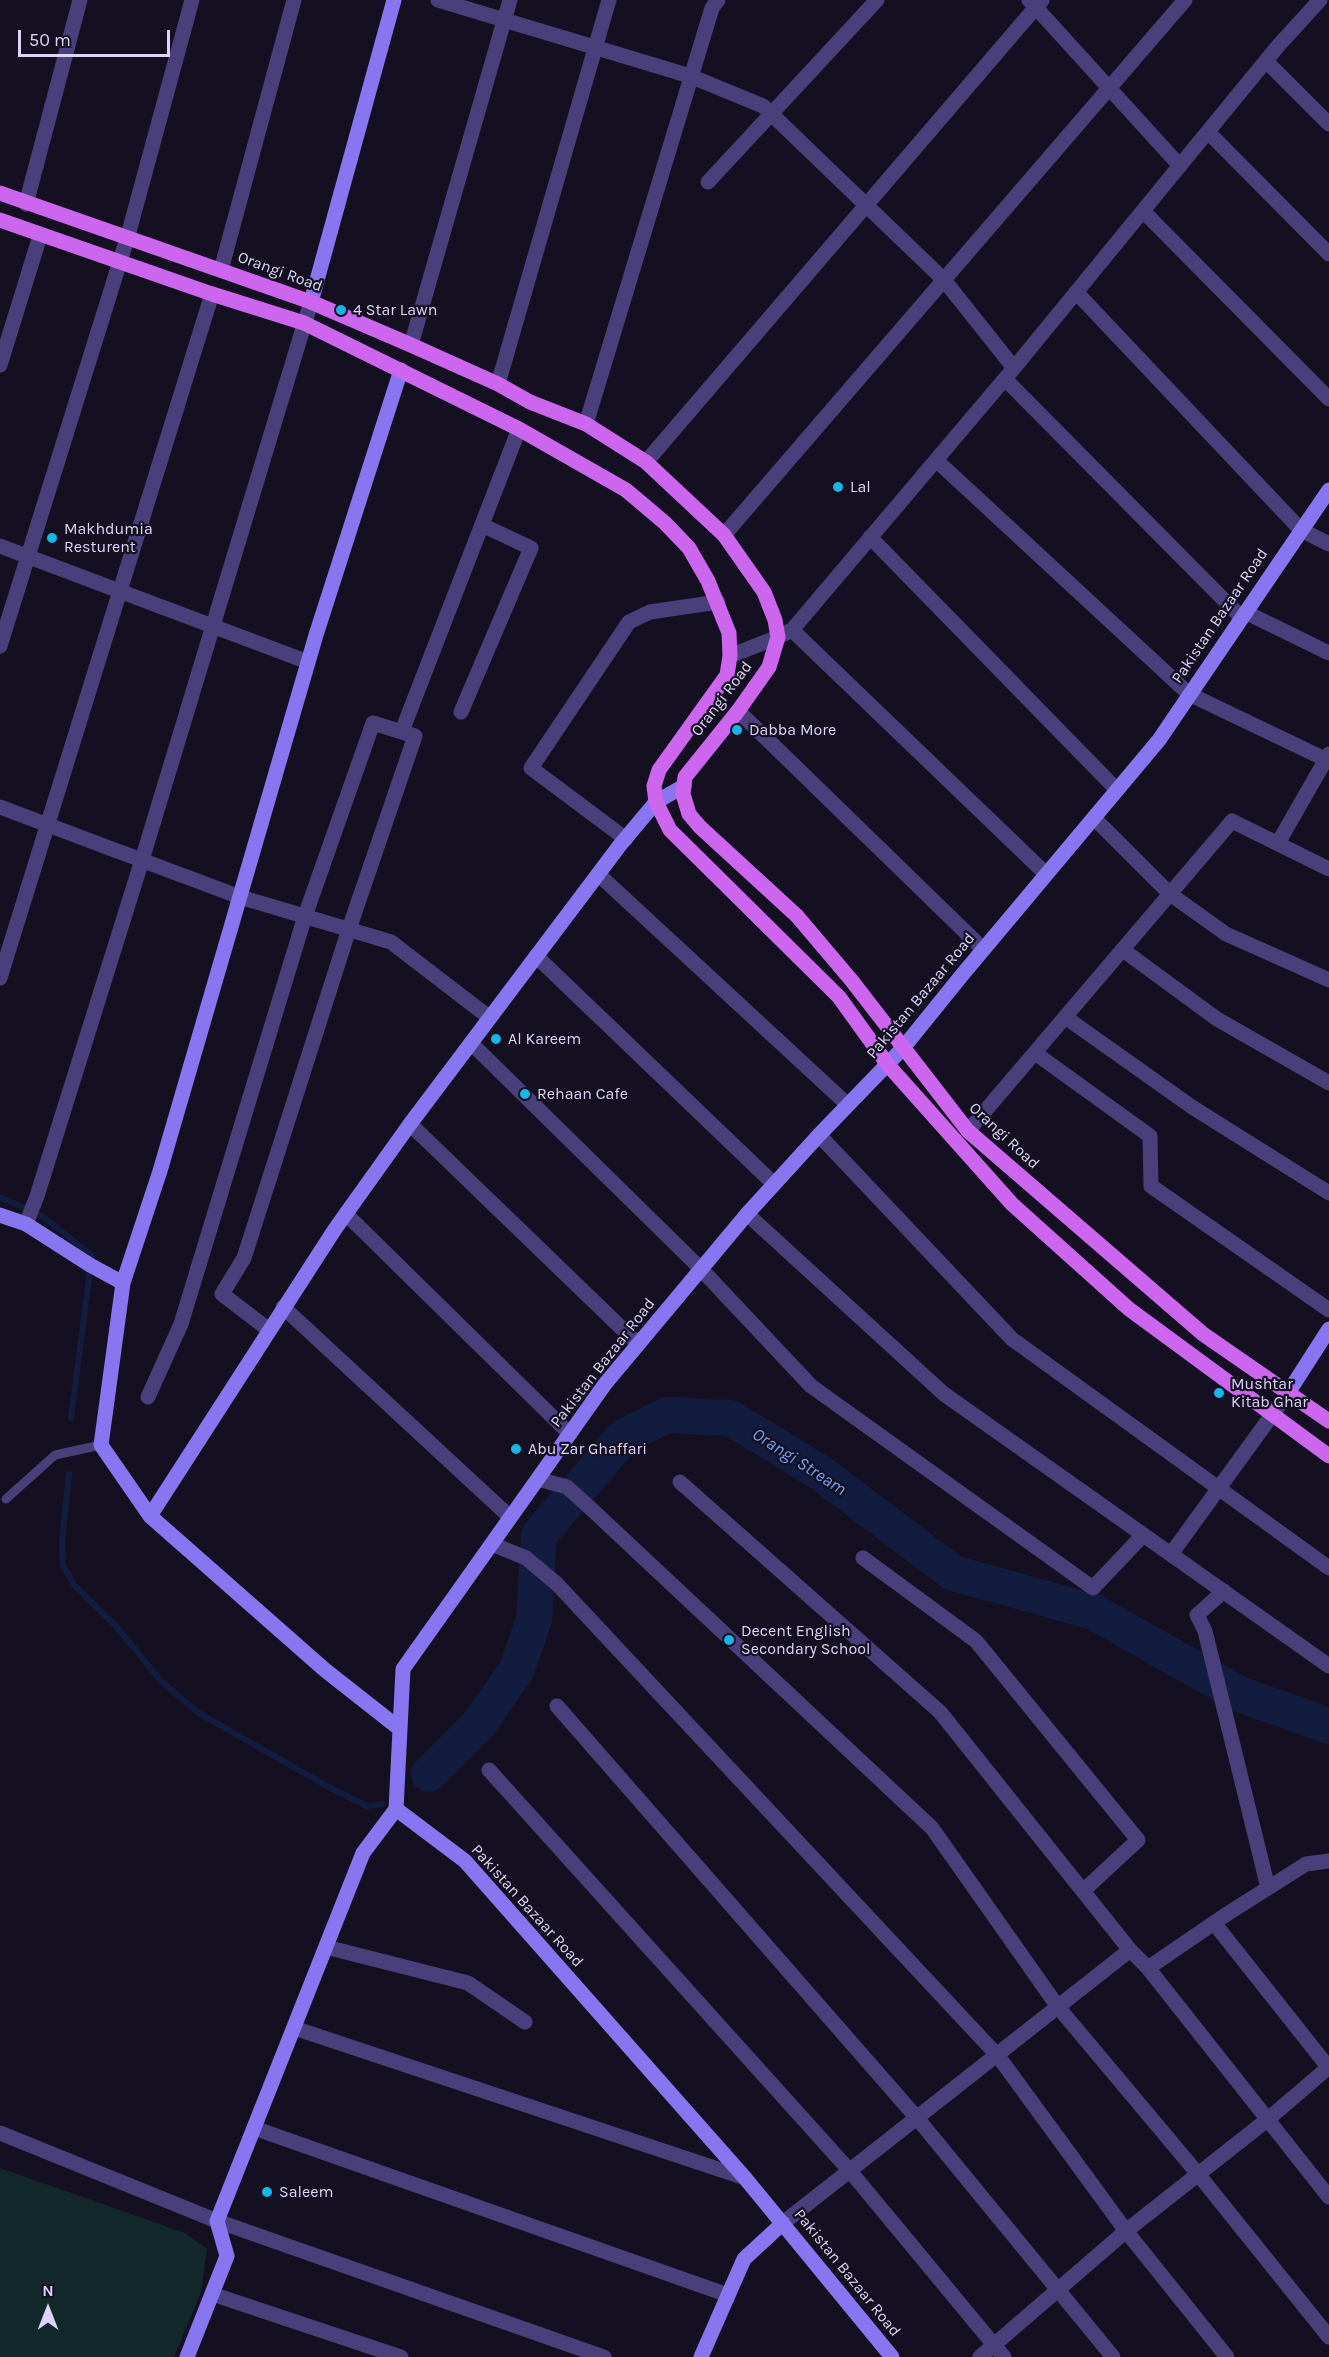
<!DOCTYPE html>
<html>
<head>
<meta charset="utf-8">
<style>
  body { margin:0 }
  #map { position:relative; width:1329px; height:2357px; overflow:hidden; background:#151021; font-family:Karla,sans-serif }
  canvas { display:block }
  .north { position:absolute; left:18px; top:2279px; width:60px; height:60px; -webkit-text-stroke:4px #151021; paint-order:stroke; rotate:0deg; font-size:16px; font-weight:700; line-height:24px; text-align:center; color:#ddd4fa }
  .north::after { content:''; display:block; margin:auto; width:21px; height:27px; background:#ddd4fa; clip-path:polygon(50% 0,100% 100%,50% 72%,0 100%) }
  .scale { position:absolute; left:18px; top:30px; width:152px; height:27px; box-sizing:border-box; border:3px solid #ddd4fa; border-top:0; padding-left:8px; font-size:18px; line-height:21px; white-space:nowrap; color:#ddd4fa; -webkit-text-stroke:4px #151021; paint-order:stroke }
</style>
</head>
<body>
<div id="map">
<canvas width="1329" height="2357"></canvas>
<div class="north">N</div>
<div class="scale">50 m</div>
</div>
<script>
const c = document.querySelector('canvas').getContext('2d');
c.lineJoin = 'round';
function fillPath(path, color) { c.fillStyle = color; c.fill(path, 'evenodd'); }
const shape = rows => new Path2D(rows.map(r => 'M' + r).join(''));
function stroke(path, color, width, dash) { c.strokeStyle = color; c.lineWidth = width; c.lineCap = dash ? 'butt' : 'round'; c.setLineDash(dash || []); c.stroke(path); }
function write(font, color, halo, rows, align = 'center') {
  c.font = font + ' Karla,sans-serif'; c.lineWidth = 4.5; c.setLineDash([]); c.textBaseline = 'middle'; c.strokeStyle = halo; c.fillStyle = color; for (const [text, x, y, turn = 0] of rows) {
    c.save(); c.translate(x, y); c.rotate((+turn || 0) * Math.PI / 180); c.textAlign = isNaN(turn) ? turn : align; if (halo) c.strokeText(text, 0, 0); c.fillText(text, 0, 0); c.restore();
  }
}
fillPath(shape([
  [0,2168,185,2233,207,2249,201,2292,174,2357,0,2357]
]), '#13282a');
stroke(shape([
  [0,1197,42,1216,92,1255,71,1418],
  [69,1474,62,1540,63,1566,75,1586,115,1625,161,1681,197,1712,327,1786,367,1806,382,1804]
]), '#111c3f', 6);
stroke(shape([
  [429,1774,478,1725,516,1671,534,1620,539,1535,623,1437,667,1415,731,1418,822,1474,953,1573,1094,1612,1239,1694,1329,1726]
]), '#111c3f', 36);
stroke(shape([
  [6,1499,55,1455,101,1445]
]), '#49407b', 9);
stroke(shape([
  [438,0,690,76,763,106,944,280,1014,368],
  [1029,0,1180,166],
  [1266,61,1329,124],
  [1208,132,1329,254],
  [708,182,877,0],
  [26,204,80,0],
  [1143,211,1329,399],
  [221,270,294,0],
  [1076,292,1301,530,1329,544],
  [411,345,510,0],
  [0,365,40,236],
  [1005,379,1241,617],
  [498,384,609,0],
  [586,424,712,8,718,0],
  [936,460,1189,694,1329,761],
  [646,462,1042,0],
  [724,535,1185,0],
  [870,537,1117,790],
  [0,546,308,662],
  [1245,612,1329,653],
  [792,630,1046,874],
  [0,646,127,239,192,0],
  [730,656,778,637,792,630,1014,368,1278,46,1320,0],
  [738,711,983,949],
  [461,712,531,548,482,525],
  [402,731,519,429],
  [0,807,240,897,391,942,490,1018],
  [1094,818,1170,894,1226,934,1329,980],
  [626,839,531,768,629,622,650,612,718,602],
  [1278,843,1329,754],
  [598,874,848,1105],
  [1123,950,1217,1019,1329,1083],
  [536,956,774,1184],
  [0,978,212,294],
  [1065,1017,1192,1107,1329,1193],
  [471,1043,701,1269,811,1386,1093,1588,1143,1535],
  [1035,1053,1150,1136,1151,1186,1329,1310],
  [410,1124,638,1344],
  [968,1131,1232,821,1329,869],
  [819,1135,1012,1339,1329,1568],
  [346,1214,570,1434],
  [747,1214,944,1394,1329,1666],
  [26,1224,37,1196,142,860,311,302],
  [283,1307,510,1517],
  [148,1397,181,1324,305,916,373,723,415,736,349,929,244,1258,222,1294,269,1330],
  [538,1479,567,1487,587,1505,932,1828,1058,2007,1198,2174,1329,2337],
  [680,1482,940,1712,1130,1950],
  [492,1544,526,1558,557,1584,998,2056,1126,2231,1227,2357],
  [1171,1554,1288,1393],
  [863,1558,976,1641,1138,1840,1083,1891],
  [1224,1591,1197,1615,1205,1631,1268,1888],
  [557,1706,917,2118,1113,2357],
  [489,1770,850,2171,1004,2357],
  [1214,1923,1329,2068],
  [326,1947,468,1983,525,2022],
  [1148,1968,1329,2197],
  [294,2028,745,2178],
  [254,2128,728,2295],
  [0,2133,217,2221,604,2357],
  [783,2223,1130,1950,1148,1968,1227,1914,1306,1864,1329,1861],
  [212,2294,401,2357],
  [980,2357,1126,2231,1267,2120,1329,2067]
]), '#49407b', 15);
stroke(shape([
  [311,302,394,0],
  [0,1215,26,1224,90,1265,123,1283],
  [1288,1393,1329,1329],
  [150,1516,335,1229,410,1124,620,845,656,802,684,786],
  [400,1729,325,1670,150,1516,101,1445,123,1283,160,1171,316,635,401,370],
  [396,1809,403,1669,605,1384,747,1214,819,1135,903,1048,962,975,1159,740,1329,490],
  [396,1809,465,1861,745,2178,892,2357],
  [187,2357,227,2256,217,2221,363,1853,396,1809],
  [701,2357,744,2259,783,2223]
]), '#8875f0', 15);
stroke(shape([
  [0,193,311,302,411,345,498,384,530,402,586,424,646,462,724,535,764,592,775,620,778,637,769,667,738,711,685,777,683,794,689,814,700,827,797,916,852,981,968,1131,1203,1334,1329,1421],
  [0,220,212,294,304,323,519,429,626,490,665,523,689,548,708,581,729,633,730,656,727,675,659,770,654,786,656,802,670,830,839,997,888,1065,1012,1204,1129,1309,1329,1456]
]), '#cd66ef', 15);
for (const [x, y, r, color] of [
  [341,310,6,"#18b4e3"],
  [838,487,6,"#18b4e3"],
  [52,538,6,"#18b4e3"],
  [737,730,6,"#18b4e3"],
  [496,1039,6,"#18b4e3"],
  [525,1094,6,"#18b4e3"],
  [1219,1393,6,"#18b4e3"],
  [516,1449,6,"#18b4e3"],
  [729,1640,6,"#18b4e3"],
  [267,2192,6,"#18b4e3"]
]) { const dot = new Path2D(); dot.arc(x, y, r, 0, 2 * Math.PI); c.fillStyle = color; c.fill(dot); stroke(dot, '#151021', 2); }
write('16px', '#ddd4fa', '#151021', [
  ["Orangi Road",280,272,20],
  ["Pakistan Bazaar Road",1220,616,-56],
  ["Orangi Road",722,699,-53],
  ["Pakistan Bazaar Road",921,996,-50],
  ["Orangi Road",1004,1136,43],
  ["Pakistan Bazaar Road",603,1363,-52],
  ["Pakistan Bazaar Road",527,1906,48],
  ["Pakistan Bazaar Road",847,2273,51]
]);
write('16px', '#ddd4fa', '#151021', [
  ["4 Star Lawn",353,310],
  ["Lal",850,487],
  ["Makhdumia",64,529],
  ["Resturent",64,547],
  ["Dabba More",749,730],
  ["Al Kareem",508,1039],
  ["Rehaan Cafe",537,1094],
  ["Mushtar",1231,1384],
  ["Kitab Ghar",1231,1402],
  ["Abu Zar Ghaffari",528,1449],
  ["Decent English",741,1631],
  ["Secondary School",741,1649],
  ["Saleem",279,2192]
], 'left');
write('italic 18px', '#6da2f0', '#151021', [
  ["Orangi Stream",799,1462,33]
]);
</script>
</body>
</html>
